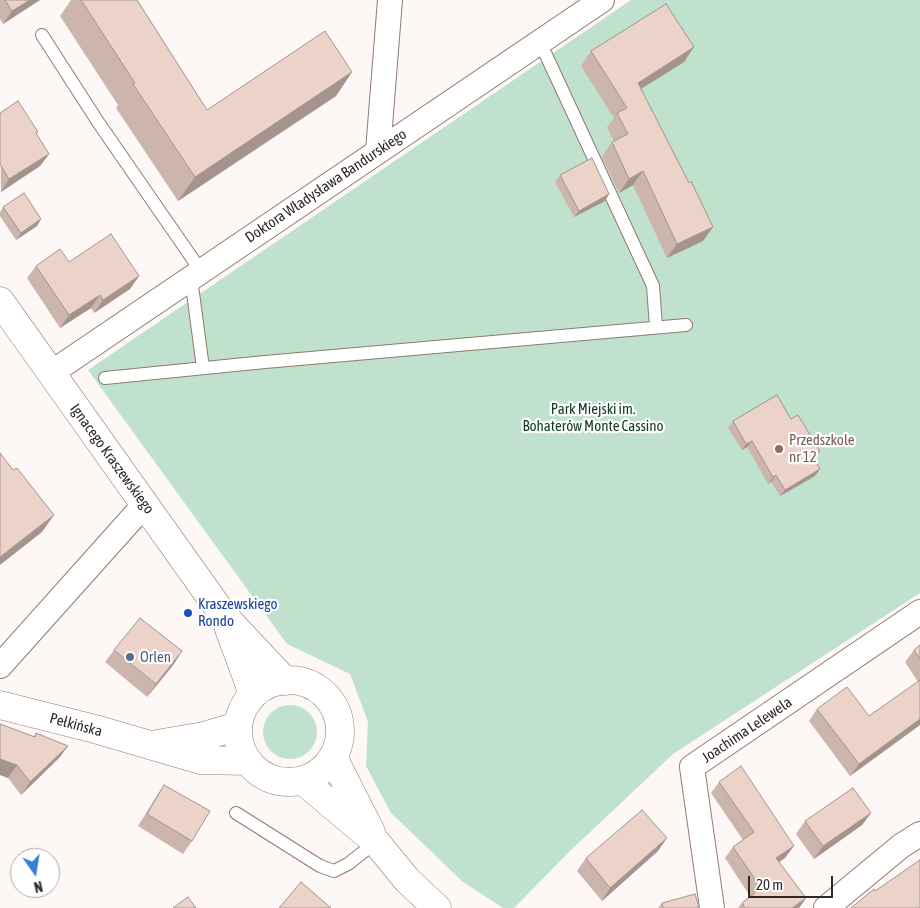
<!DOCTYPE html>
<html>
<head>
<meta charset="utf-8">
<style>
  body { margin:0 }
  #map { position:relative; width:920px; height:908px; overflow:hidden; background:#fdf8f6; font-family:"Asap Condensed",sans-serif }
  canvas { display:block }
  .north { position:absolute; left:10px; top:848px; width:50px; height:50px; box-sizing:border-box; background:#fff; border:1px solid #ada9a8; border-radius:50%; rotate:167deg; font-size:14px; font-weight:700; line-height:20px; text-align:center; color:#322825 }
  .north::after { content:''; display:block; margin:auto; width:18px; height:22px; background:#3381d1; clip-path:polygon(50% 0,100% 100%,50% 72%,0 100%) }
  .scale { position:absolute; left:748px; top:876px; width:85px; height:22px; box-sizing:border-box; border:2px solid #322825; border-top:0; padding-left:6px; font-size:15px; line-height:18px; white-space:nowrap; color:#322825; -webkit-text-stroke:4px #fff; paint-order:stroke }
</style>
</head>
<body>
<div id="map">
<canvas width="920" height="908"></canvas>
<div class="north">N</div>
<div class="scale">20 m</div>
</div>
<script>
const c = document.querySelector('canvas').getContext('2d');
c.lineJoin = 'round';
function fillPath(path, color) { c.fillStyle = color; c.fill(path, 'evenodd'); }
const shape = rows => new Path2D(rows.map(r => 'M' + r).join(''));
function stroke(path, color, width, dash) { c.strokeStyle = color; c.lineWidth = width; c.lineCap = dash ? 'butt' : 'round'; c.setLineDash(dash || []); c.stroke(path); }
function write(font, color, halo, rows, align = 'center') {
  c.font = font + ' "Asap Condensed",sans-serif'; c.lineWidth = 4.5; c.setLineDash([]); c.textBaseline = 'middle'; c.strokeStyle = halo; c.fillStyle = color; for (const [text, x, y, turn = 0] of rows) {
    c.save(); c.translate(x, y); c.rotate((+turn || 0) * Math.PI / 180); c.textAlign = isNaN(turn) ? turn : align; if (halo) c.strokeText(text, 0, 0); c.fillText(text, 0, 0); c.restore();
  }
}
fillPath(shape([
  [631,0,920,0,920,593,673,754,571,850,514,908,503,908,463,882,391,813,366,766,368,722,350,674,287,644,88,370],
  '263 732a27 27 0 1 1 54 0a27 27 0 1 1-54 0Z'
]), '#c0e1cd');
const service = shape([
  [42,35,98,122,201,271],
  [540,42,653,286,656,327],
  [191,278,203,368],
  [105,378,265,362,686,325],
  [236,813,320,866,334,871,348,864,376,842]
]);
const minor = shape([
  [378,151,390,0],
  [51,373,602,0],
  [0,666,145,504],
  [712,908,692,767,920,612],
  [826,908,901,846,920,834]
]);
const tertiary = shape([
  [0,301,224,616,285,681],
  [229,629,253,694],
  '238 731a51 51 0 1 1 102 0a51 51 0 1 1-102 0Z',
  [0,705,95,729,201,760,247,761],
  [157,744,204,736,238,726],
  [333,757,371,832],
  [302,780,376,842,407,880,437,908]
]);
stroke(service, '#917a71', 14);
stroke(minor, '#917a71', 26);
stroke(tertiary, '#917a71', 29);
stroke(service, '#fff', 12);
stroke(minor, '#fff', 24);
stroke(tertiary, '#fff', 28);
fillPath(shape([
  [0,0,40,0,3,24,0,19],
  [71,0,137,0,207,110,352,72,336,96,178,201,116,108,118,105,60,16],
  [591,51,684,62,641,89,703,241,667,258,633,185,619,193,602,157,612,142,614,141,607,127,614,118,581,66],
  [0,113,38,132,36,135,49,154,40,166,1,192],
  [560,175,609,194,605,201,574,217,555,182],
  [3,207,41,219,37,226,16,240,0,216,0,212],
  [69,262,139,276,130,289,94,313,91,308,60,328,27,278,36,266],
  [791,419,820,451,814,458,815,476,780,496,771,482,768,484,747,447,742,450,728,428,733,421],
  [920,645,920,725,850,776,809,721,817,709,869,716,918,682,905,662,914,650],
  [114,650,174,664,147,697,105,662],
  [0,724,33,737,36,733,68,746,59,758,21,795,8,778,0,775],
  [719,782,785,858,779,862,806,898,799,908,738,908,742,903,750,896,725,858,733,847,743,840,711,793],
  [164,785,192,841,183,854,138,826,156,797],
  [871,813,862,825,814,859,796,834,805,821],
  [658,851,602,901,577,871,586,858],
  [662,903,699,908,658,908]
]), '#cbb5ad');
fillPath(shape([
  [30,0,40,0,3,24,12,11],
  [694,47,684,62,628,97,638,83],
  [352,72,336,96,178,201,195,177],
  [49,154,40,166,1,192,9,179],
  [643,171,633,185,619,193,629,179],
  [609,194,605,201,574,217,579,211],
  [41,219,37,226,16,240,21,233],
  [713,227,703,241,667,258,677,244],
  [139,276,130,289,94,313,103,300],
  [100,295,91,308,60,328,69,315],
  [752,441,747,447,742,450,746,444],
  [820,451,815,458,807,462,812,455],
  [820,469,815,476,780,496,785,490],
  [776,475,771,482,768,484,773,477],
  [54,515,42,532,0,565,0,557],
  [182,651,174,664,147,697,156,684],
  [920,719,920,725,850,776,859,764],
  [68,746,59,758,21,795,30,782],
  [0,759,17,765,8,778,0,775],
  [871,813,862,825,814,859,823,846],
  [667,838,658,851,602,901,610,888],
  [794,846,785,858,768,870,776,858],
  [806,898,799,908,792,908]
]), '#a5948d');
const building = shape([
  [5,0,30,0,12,11,5,0],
  [81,0,137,0,207,110,325,31,352,72,195,177,133,84,135,83,81,0],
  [666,4,694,47,638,83,689,183,691,181,713,227,677,244,643,171,629,179,612,142,628,134,617,113,627,108,591,51,666,4],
  [18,101,38,132,36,133,49,154,9,179,0,164,0,113,18,101],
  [592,158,609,194,579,211,560,175,592,158],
  [24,193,41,219,21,233,3,207,24,193],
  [111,234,139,276,103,300,100,295,69,315,36,266,60,249,69,262,111,234],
  [777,395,791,419,798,415,820,451,812,455,820,469,785,490,776,475,773,477,752,441,746,444,733,421,777,395],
  [0,453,13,470,17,468,54,515,0,557,0,453],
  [140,618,182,651,156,684,114,650,140,618],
  [920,645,920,659,914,650,920,645],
  [920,680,920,719,859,764,817,709,847,687,869,716,920,680],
  [0,724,35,737,36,733,68,746,30,782,17,765,0,759,0,724],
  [741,766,794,846,776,858,806,898,792,908,745,908,742,903,761,888,733,847,754,832,719,782,741,766],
  [164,785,210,811,192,841,147,814,164,785],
  [853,788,871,813,823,846,805,821,853,788],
  [642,810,667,838,610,888,586,858,642,810],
  [920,860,920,908,851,908,874,889,875,891,920,860],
  [301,882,331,908,279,908,301,882],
  [695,894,699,908,663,908,662,903,695,894],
  [188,897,196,908,173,908,188,897]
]);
fillPath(building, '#ecd3c9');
stroke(building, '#a5948d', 1);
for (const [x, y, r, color] of [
  [779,449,5,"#8d6e63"],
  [188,613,5,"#1a4fb4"],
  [130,657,5,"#5c6f8a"]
]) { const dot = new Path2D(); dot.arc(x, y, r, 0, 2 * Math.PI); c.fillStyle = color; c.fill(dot); stroke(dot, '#fff', 2); }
write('15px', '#322825', '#fff', [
  ["Doktora Władysława Bandurskiego",326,186,-34],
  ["Ignacego Kraszewskiego",112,459,54],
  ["Pełkińska",76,725,15],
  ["Joachima Lelewela",747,730,-34]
]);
write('15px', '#103c27', '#fff', [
  ["Park Miejski im.",593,409],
  ["Bohaterów Monte Cassino",593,426]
]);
write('15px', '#785e54', '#fff', [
  ["Przedszkole",789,440],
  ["nr 12",789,457]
], 'left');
write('15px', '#164399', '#fff', [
  ["Kraszewskiego",198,604],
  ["Rondo",198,621]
], 'left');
write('15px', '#4e5e75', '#fff', [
  ["Orlen",140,657]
], 'left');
</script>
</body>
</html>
